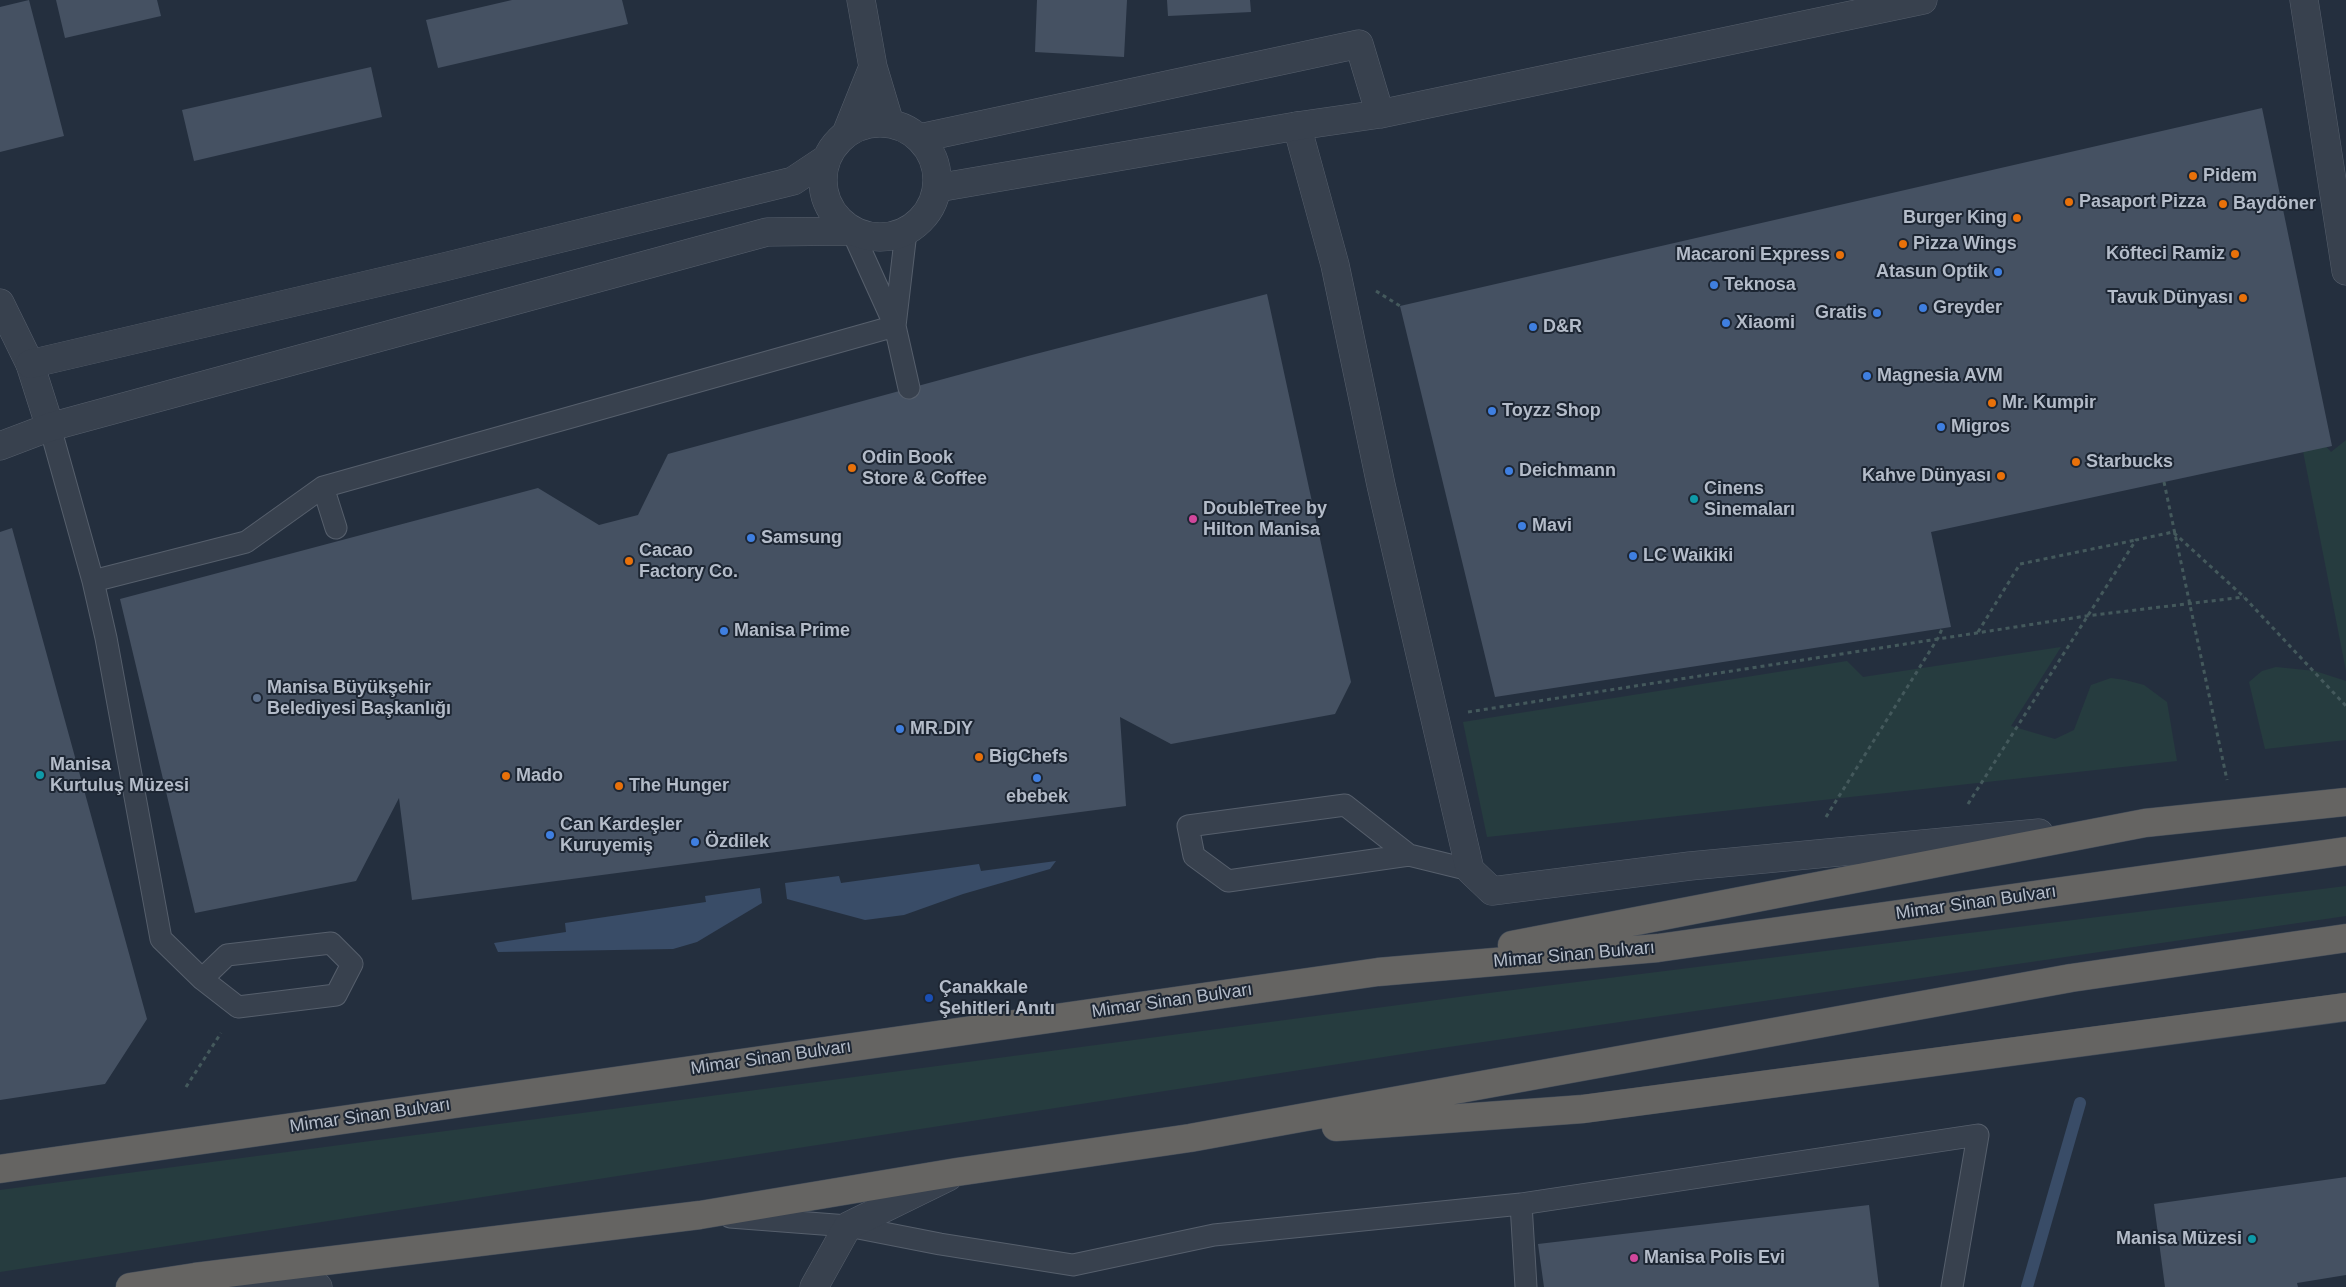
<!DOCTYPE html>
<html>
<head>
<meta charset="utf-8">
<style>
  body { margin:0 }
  canvas { display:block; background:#242f3e }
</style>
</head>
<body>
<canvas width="2346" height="1287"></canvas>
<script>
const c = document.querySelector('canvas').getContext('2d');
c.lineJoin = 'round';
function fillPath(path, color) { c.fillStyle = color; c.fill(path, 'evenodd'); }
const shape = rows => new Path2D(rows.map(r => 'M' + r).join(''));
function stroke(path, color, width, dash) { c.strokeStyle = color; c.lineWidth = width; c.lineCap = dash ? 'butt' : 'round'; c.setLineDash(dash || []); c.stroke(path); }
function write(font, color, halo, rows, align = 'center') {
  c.font = font + ' Arial,sans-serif'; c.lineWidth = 4; c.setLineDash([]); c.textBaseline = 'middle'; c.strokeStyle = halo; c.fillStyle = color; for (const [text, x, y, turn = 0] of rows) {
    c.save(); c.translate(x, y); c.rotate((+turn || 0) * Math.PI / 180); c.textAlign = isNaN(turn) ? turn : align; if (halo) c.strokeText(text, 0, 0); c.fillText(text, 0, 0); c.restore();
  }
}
fillPath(shape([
  [2346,440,2346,671,2303,451,2324,444,2331,452],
  [2061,647,2011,726,2055,739,2074,730,2091,685,2111,678,2125,680,2144,685,2167,702,2177,761,1487,837,1463,722,1847,661,1863,677],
  [2276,667,2315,671,2346,681,2346,740,2265,749,2249,682,2262,671],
  [2346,886,2346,916,1435,1049,0,1272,0,1190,1497,992]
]), '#263c3f');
fillPath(shape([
  [1056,861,1050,869,963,894,904,915,865,920,787,899,785,883,839,876,841,883,979,864,981,871],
  [760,888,762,903,697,942,673,949,498,952,494,943,566,932,565,923,706,902,705,896]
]), '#394c67');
stroke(shape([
  [2027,1287,2080,1103]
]), '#394c67', 12);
fillPath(shape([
  [29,0,64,136,0,152,0,7],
  [56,0,157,0,161,16,65,38],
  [512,0,622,0,628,24,438,68,426,20],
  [1037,0,1127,0,1124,57,1035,52],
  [1167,0,1250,0,1251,12,1168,16],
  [371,67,382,117,194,161,182,110],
  [2262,108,2332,446,1931,532,1951,627,1495,697,1400,306],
  [1267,294,1351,682,1335,714,1171,744,1120,717,1126,806,412,900,399,798,356,881,195,913,120,599,538,488,599,525,638,515,668,454,1028,356],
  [12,528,147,1019,105,1084,0,1100,0,532],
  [2346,1177,2346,1275,2297,1283,2298,1287,2165,1287,2154,1204],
  [1869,1205,1879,1287,1544,1287,1538,1244]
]), '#455162');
const service = shape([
  [852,231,895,326,909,388],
  [895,326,906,232],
  [50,427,93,581,106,638,161,939,202,979,238,1007,336,995,352,964,331,943,227,955,202,979],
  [323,487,336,528],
  [93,581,246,542,323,487,895,326],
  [1409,855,1228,881,1194,856,1188,826,1345,805,1409,855,1470,870],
  [1521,1204,1978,1135,1952,1287],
  [730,1217,848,1226,940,1244,1073,1265,1214,1235,1521,1204,1526,1287]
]);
const minor = shape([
  [2304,0,2346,271],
  [1297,126,1335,265,1381,485,1470,870,1492,891,1690,866,2039,833],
  [0,303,30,364,50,427]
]);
const tertiary = shape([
  [861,0,873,67,890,124],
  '823 180a57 57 0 1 1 114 0a57 57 0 1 1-114 0Z',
  [846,134,873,67],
  [920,138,1359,44,1380,114],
  [937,188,1297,126,1380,114,1923,0],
  [30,364,444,267,793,181,826,159],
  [0,446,50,427,767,232,852,231],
  [226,1279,318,1287],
  [814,1287,848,1226,948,1177]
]);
const trunk = shape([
  [1512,945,2145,823,2346,802],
  [1336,1127,1583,1109,2346,1007],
  [0,1169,1378,972,1658,948,2346,851],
  [130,1287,195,1277,700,1215,957,1172,1190,1138,2071,978,2346,938]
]);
stroke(service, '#565f6c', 23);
stroke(minor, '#565f6c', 29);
stroke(tertiary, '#565f6c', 29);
stroke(trunk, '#434c59', 29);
stroke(shape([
  [1376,291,1400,306],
  [2164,482,2227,780],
  [1978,632,2020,564,2136,540],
  [1468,712,2086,616,2244,597],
  [1968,804,2136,540,2173,532,2244,597,2346,706],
  [1826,817,1938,638,1942,629],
  [186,1087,221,1033]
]), '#44595c', 3, [4, 4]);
stroke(service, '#38414e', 21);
stroke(minor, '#38414e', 28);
stroke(tertiary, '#38414e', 28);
stroke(trunk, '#656462', 28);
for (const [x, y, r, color] of [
  [2193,176,5,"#e8710a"],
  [2069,202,5,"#e8710a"],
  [2223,204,5,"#e8710a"],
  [2017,218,5,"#e8710a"],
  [1903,244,5,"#e8710a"],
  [2235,254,5,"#e8710a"],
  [1840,255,5,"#e8710a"],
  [1998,272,5,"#3f7fe0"],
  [1714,285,5,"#3f7fe0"],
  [2243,298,5,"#e8710a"],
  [1923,308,5,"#3f7fe0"],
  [1877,313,5,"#3f7fe0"],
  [1726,323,5,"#3f7fe0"],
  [1533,327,5,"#3f7fe0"],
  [1867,376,5,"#3f7fe0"],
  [1992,403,5,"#e8710a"],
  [1492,411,5,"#3f7fe0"],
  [1941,427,5,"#3f7fe0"],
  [2076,462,5,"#e8710a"],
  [852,468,5,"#e8710a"],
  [1509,471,5,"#3f7fe0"],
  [2001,476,5,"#e8710a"],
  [1694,499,5,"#0f9aa8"],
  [1193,519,5,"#d1479c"],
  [1522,526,5,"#3f7fe0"],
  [751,538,5,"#3f7fe0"],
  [1633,556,5,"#3f7fe0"],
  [629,561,5,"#e8710a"],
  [724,631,5,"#3f7fe0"],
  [257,698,5,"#5c6f8a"],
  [900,729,5,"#3f7fe0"],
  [979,757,5,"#e8710a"],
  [40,775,5,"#0f9aa8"],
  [506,776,5,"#e8710a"],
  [1037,778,5,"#3f7fe0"],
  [619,786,5,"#e8710a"],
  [550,835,5,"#3f7fe0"],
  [695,842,5,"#3f7fe0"],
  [929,998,5,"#1a4fb4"],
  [2252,1239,5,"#0f9aa8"],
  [1634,1258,5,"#d1479c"]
]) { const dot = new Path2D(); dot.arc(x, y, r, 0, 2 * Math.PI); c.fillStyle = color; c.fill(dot); stroke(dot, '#1d2633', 2); }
write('bold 18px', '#b4bcc9', '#1d2633', [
  ["Pidem",2203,176],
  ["Pasaport Pizza",2079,202],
  ["Baydöner",2233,204],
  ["Burger King",2007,218,"right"],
  ["Pizza Wings",1913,244],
  ["Köfteci Ramiz",2225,254,"right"],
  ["Macaroni Express",1830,255,"right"],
  ["Atasun Optik",1988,272,"right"],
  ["Teknosa",1724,285],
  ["Tavuk Dünyası",2233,298,"right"],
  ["Greyder",1933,308],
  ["Gratis",1867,313,"right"],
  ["Xiaomi",1736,323],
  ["D&R",1543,327],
  ["Magnesia AVM",1877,376],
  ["Mr. Kumpir",2002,403],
  ["Toyzz Shop",1502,411],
  ["Migros",1951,427],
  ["Odin Book",862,458],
  ["Store & Coffee",862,479],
  ["Starbucks",2086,462],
  ["Deichmann",1519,471],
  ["Kahve Dünyası",1991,476,"right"],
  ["Cinens",1704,489],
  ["Sinemaları",1704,510],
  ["DoubleTree by",1203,509],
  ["Hilton Manisa",1203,530],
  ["Mavi",1532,526],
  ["Samsung",761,538],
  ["Cacao",639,551],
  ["Factory Co.",639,572],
  ["LC Waikiki",1643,556],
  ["Manisa Prime",734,631],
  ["Manisa Büyükşehir",267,688],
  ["Belediyesi Başkanlığı",267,709],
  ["MR.DIY",910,729],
  ["BigChefs",989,757],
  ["Manisa",50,765],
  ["Kurtuluş Müzesi",50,786],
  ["Mado",516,776],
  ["The Hunger",629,786],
  ["ebebek",1037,797,"center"],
  ["Can Kardeşler",560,825],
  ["Kuruyemiş",560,846],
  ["Özdilek",705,842],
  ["Çanakkale",939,988],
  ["Şehitleri Anıtı",939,1009],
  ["Manisa Müzesi",2242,1239,"right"],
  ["Manisa Polis Evi",1644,1258]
], 'left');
write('18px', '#b4bcc9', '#1d2633', [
  ["Mimar Sinan Bulvarı",1976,903,-8],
  ["Mimar Sinan Bulvarı",1574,955,-5],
  ["Mimar Sinan Bulvarı",1172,1001,-8],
  ["Mimar Sinan Bulvarı",771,1058,-8],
  ["Mimar Sinan Bulvarı",370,1116,-8]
]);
</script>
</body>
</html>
